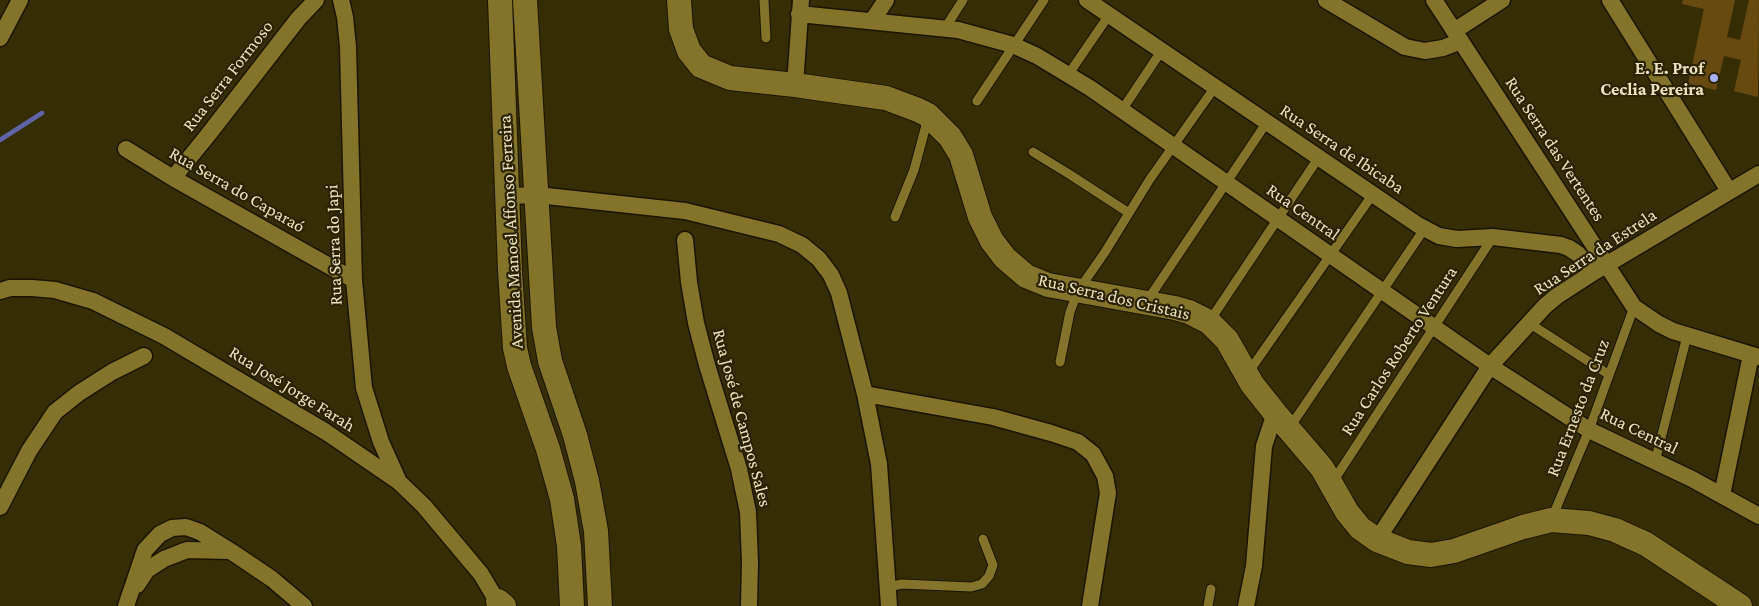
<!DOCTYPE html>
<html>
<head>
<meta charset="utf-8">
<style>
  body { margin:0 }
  canvas { display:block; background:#352d04 }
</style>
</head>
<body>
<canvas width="1759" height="606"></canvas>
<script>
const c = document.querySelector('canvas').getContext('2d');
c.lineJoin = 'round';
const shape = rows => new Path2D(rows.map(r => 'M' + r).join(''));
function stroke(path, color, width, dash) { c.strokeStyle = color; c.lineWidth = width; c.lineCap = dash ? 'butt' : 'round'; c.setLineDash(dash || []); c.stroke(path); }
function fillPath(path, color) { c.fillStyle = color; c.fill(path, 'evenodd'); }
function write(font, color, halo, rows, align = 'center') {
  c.font = font + ' "Crimson Pro",serif'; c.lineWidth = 4.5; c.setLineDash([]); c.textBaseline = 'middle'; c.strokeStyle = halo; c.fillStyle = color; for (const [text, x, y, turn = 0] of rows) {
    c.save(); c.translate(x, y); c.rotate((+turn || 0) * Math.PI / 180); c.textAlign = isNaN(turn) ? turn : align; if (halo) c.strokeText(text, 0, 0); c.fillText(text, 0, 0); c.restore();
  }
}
stroke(shape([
  [0,140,42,113]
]), '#5e64a5', 4.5);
fillPath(shape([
  [1683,0,1735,0,1727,37,1740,40,1749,0,1759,0,1758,97,1734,91,1741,60,1724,56,1716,90,1688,84,1704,9,1682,4]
]), '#684910');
const lane = shape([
  [764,0,766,38],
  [945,28,963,0],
  [1068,75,1109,15],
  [977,101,1044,0],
  [1122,110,1162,50],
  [1033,152,1069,174,1129,213],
  [895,217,914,170,928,118],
  [1147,301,1267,122],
  [1209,322,1319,157],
  [1529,323,1608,374],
  [1060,362,1070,312,1078,291,1105,252,1150,179,1215,87],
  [1248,373,1373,194],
  [1290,427,1425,228],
  [1655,462,1687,336],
  [1332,483,1493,237],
  [1552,518,1589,430,1634,307],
  [888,587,902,584,971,587,982,584,989,576,993,565,983,539],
  [1208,606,1211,589]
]);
const street = shape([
  [341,0,345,17,348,47,354,280,364,388,381,442,399,482],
  [1087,0,1418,225,1439,236,1457,239,1493,237,1561,245,1569,248,1578,254,1594,272],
  [1326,0,1405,47,1425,51,1443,48,1461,41],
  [1434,0,1634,307,1659,324,1673,331,1759,357],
  [1610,0,1729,191],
  [799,14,958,30,1013,45,1037,56,1090,88,1490,366,1589,430,1692,479,1759,516],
  [872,21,886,0],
  [1454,31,1502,0],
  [0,38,20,0],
  [795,85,801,0],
  [126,149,173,178,354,280],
  [173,178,208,135,298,19,316,0],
  [508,196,537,195,685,211,779,234,802,245,819,259,831,275,839,293,865,394,879,464,889,606],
  [685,240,689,282,696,323,707,365,739,469,748,512,750,562,749,606],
  [0,291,10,288,32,288,55,290,93,301,164,336,326,432,399,482,424,506,481,574,500,606],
  [865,394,993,417,1051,433,1078,442,1093,454,1105,476,1108,493,1090,606],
  [1722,495,1751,355],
  [0,507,29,451,55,412,79,393,112,372,144,356],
  [1377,540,1490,366,1545,306,1557,296,1594,272,1759,174],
  [137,585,147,570,164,559,187,550,230,551],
  [126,606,145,550,160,534,172,528,186,527,200,532,232,552,272,579,304,606],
  [1246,606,1254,566,1264,446,1275,413]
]);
const secondary = shape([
  [500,0,510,271,515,348,519,366,548,449,562,499,569,546,572,606],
  [525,0,544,327,550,361,575,435,587,481,596,531,600,606],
  [679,0,681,29,689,51,701,66,730,78,795,85,886,98,918,110,928,115,950,137,961,155,980,217,992,241,1005,258,1026,276,1048,285,1175,308,1189,312,1209,322,1227,340,1252,384,1275,413,1322,468,1347,512,1360,528,1377,540,1408,552,1431,555,1454,551,1523,527,1551,520,1589,523,1615,530,1646,544,1740,606],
  [498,601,504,606]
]);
stroke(lane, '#1a1501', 11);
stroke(street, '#1a1501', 19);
stroke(secondary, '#1a1501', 26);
stroke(lane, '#837429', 9);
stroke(street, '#837429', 16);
stroke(secondary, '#837429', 24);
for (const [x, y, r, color] of [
  [1714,78,5,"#a7b1fc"]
]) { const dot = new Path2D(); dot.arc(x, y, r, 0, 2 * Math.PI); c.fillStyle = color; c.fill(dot); stroke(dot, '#2b2300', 2); }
write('bold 18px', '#ebe3bf', '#2b2300', [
  ["E. E. Prof",1704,68],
  ["Ceclia Pereira",1704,89]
], 'right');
write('18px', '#ebe3bf', '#2b2300', [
  ["Rua Serra Formoso",228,76,-52],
  ["Rua Serra de Ibicaba",1342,149,34],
  ["Rua Serra das Vertentes",1555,149,57],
  ["Rua Serra do Caparaó",237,190,30],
  ["Rua Central",1303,212,35],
  ["Avenida Manoel Affonso Ferreira",511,232,-93],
  ["Rua Serra do Japi",334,245,-92],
  ["Rua Serra da Estrela",1595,252,-33],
  ["Rua Serra dos Cristais",1114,297,13],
  ["Rua Carlos Roberto Ventura",1399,351,-57],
  ["Rua José Jorge Farah",292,389,32],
  ["Rua Ernesto da Cruz",1578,408,-69],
  ["Rua José de Campos Sales",742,418,75],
  ["Rua Central",1639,431,26]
]);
</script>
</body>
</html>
